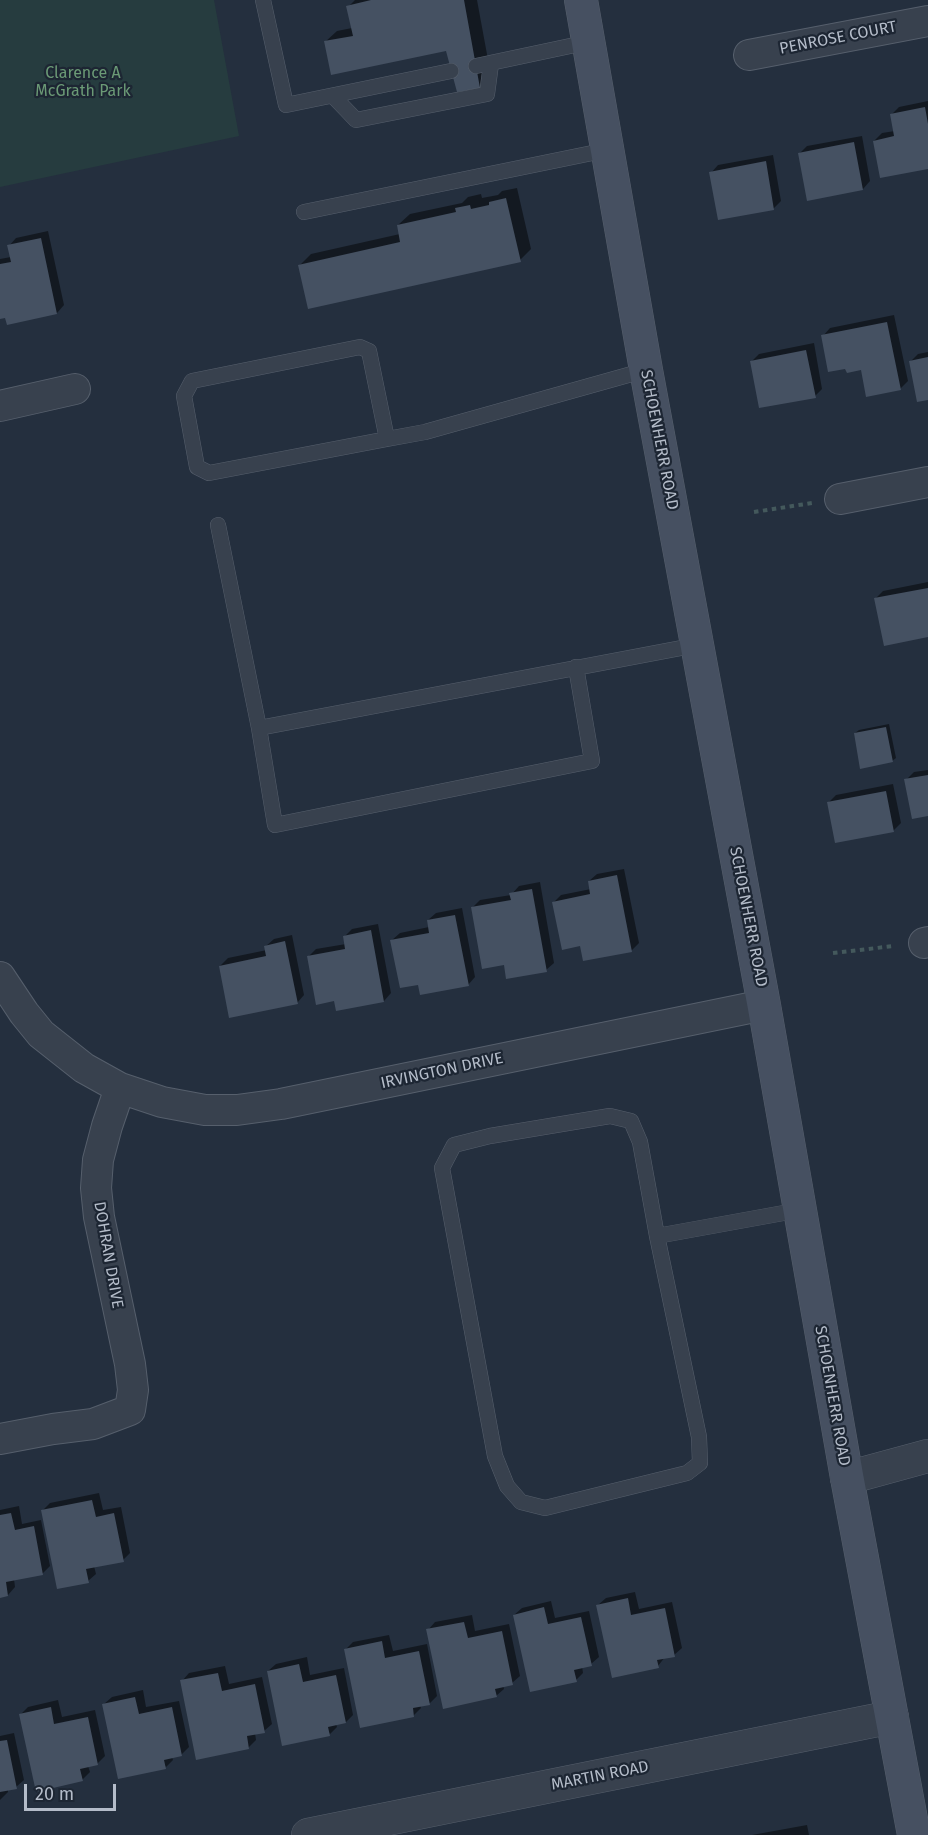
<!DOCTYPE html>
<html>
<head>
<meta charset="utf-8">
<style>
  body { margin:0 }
  #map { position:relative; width:928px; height:1835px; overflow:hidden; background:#242f3e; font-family:"Fira Sans",sans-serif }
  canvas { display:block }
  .scale { position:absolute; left:24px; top:1784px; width:92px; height:27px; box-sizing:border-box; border:3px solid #b4bcc9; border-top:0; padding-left:8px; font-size:18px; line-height:21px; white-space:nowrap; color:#b4bcc9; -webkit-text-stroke:4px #1d2633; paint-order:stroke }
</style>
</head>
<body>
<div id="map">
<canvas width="928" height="1835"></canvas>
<div class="scale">20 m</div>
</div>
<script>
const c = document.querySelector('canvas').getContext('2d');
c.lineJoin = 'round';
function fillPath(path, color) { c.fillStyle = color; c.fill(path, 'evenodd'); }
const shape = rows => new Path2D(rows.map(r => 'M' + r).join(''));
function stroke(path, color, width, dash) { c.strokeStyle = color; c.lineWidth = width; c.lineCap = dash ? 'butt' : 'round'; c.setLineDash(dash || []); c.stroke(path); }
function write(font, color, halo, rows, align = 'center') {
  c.font = font + ' "Fira Sans",sans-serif'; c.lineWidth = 4.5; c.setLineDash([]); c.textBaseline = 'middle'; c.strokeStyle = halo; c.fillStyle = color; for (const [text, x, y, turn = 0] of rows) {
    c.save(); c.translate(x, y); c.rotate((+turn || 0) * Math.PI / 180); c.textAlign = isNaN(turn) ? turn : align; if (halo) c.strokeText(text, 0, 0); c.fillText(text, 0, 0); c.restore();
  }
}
fillPath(shape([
  [0,0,214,0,239,136,0,187]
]), '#263c3f');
fillPath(shape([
  [355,0,477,0,491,76,480,87,447,49,325,42,337,31,352,28,348,7],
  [928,101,928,167,874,141,882,133,895,131,892,114,899,107],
  [862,136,870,181,863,189,799,154,807,146],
  [773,155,781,201,774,208,719,218,711,173,718,165],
  [517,188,531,249,520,260,300,265,311,254,400,234,398,225,410,214,462,203,468,197,481,194,482,198,498,195,502,191],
  [48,231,64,305,57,313,0,318,0,259,11,257,9,246,16,238],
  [894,315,908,381,900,389,862,368,823,336,830,328],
  [814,343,822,389,815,396,752,361,759,354],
  [928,352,928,398,911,361,918,354],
  [928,582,928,636,876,598,883,591],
  [889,724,896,758,892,761,855,733,859,730],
  [928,770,928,815,906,780,914,772],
  [893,784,901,823,893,831,829,802,836,795],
  [624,869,639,943,632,950,554,902,561,895,591,889,589,881,597,874],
  [540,882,554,963,546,970,505,963,472,908,480,900,511,895,519,886],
  [462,908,475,977,468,985,419,983,392,940,400,933,429,927,428,920,436,913],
  [378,924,391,993,384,1001,337,1009,335,999,308,957,316,949,346,944,345,936,352,929],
  [292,935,304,995,297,1003,220,966,228,958,267,950,266,946,274,939],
  [99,1493,103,1510,121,1507,130,1553,123,1560,94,1566,96,1574,88,1581,43,1510,50,1503],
  [19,1506,22,1524,41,1520,50,1566,43,1573,14,1579,15,1587,8,1595,0,1596,0,1510],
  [635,1592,639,1609,672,1602,682,1648,674,1655,665,1657,658,1666,598,1605,606,1598],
  [551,1601,555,1618,589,1611,599,1657,591,1664,582,1666,583,1673,576,1680,514,1615,522,1608],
  [472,1615,475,1631,509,1624,520,1676,512,1683,503,1685,504,1689,496,1696,428,1630,435,1622],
  [389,1635,393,1651,427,1644,437,1696,430,1703,420,1705,421,1708,413,1716,346,1649,353,1642],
  [307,1657,310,1675,344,1668,353,1715,346,1722,336,1724,337,1727,330,1734,268,1671,276,1664],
  [225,1666,229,1684,262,1677,272,1724,264,1731,255,1733,256,1740,248,1748,182,1681,189,1673],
  [143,1690,146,1707,179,1701,189,1747,181,1755,172,1757,173,1760,166,1767,104,1704,112,1697],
  [58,1700,62,1717,95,1710,105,1756,97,1764,88,1766,90,1772,82,1780,21,1714,28,1707],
  [14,1733,24,1780,16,1787,8,1789,8,1792,0,1800,0,1736],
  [807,1825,809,1835,752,1835]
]), '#0007');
fillPath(shape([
  [371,0,464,0,480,88,457,92,446,51,331,75,324,41,353,36,346,6],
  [925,107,928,124,928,169,880,178,873,141,894,136,890,114],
  [854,142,863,190,807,201,798,153],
  [766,161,774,210,718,220,709,172],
  [506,198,521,262,308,309,298,265,400,242,397,225,456,212,455,208,470,205,471,209,489,205,489,202],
  [41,238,57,314,7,325,5,318,0,319,0,264,11,262,7,245],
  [887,322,901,390,866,397,861,370,847,373,845,369,828,372,821,335],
  [806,350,816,398,759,408,750,361],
  [928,357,928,400,917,402,909,361],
  [928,588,928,637,884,646,874,598],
  [886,727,893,762,860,769,854,733],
  [928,775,928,816,912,819,904,779],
  [886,791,894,832,835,843,827,802],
  [617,875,632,952,583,961,580,946,562,950,552,902,590,894,588,881],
  [532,889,547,972,506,979,504,965,482,969,471,907,511,900,509,893],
  [455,915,469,986,420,995,418,985,400,988,390,940,429,933,427,920],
  [371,930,384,1002,336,1011,334,1001,316,1005,307,956,345,949,343,936],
  [285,941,298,1004,229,1018,219,966,266,956,264,946],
  [92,1500,96,1517,114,1513,124,1562,86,1569,89,1583,57,1589,41,1510],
  [11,1513,15,1530,34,1526,43,1575,6,1582,8,1596,0,1598,0,1515],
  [628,1598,631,1615,665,1608,675,1657,657,1660,659,1668,612,1678,596,1605],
  [544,1607,548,1624,581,1617,592,1666,574,1670,577,1682,530,1692,513,1615],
  [464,1622,468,1638,502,1631,513,1685,495,1689,497,1697,443,1709,426,1629],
  [382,1641,385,1658,419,1651,430,1705,413,1708,414,1717,360,1728,344,1649],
  [299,1664,303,1682,336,1675,346,1723,328,1727,330,1736,282,1746,267,1671],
  [218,1673,222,1691,255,1684,265,1733,247,1736,249,1749,196,1760,180,1680],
  [135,1697,139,1714,172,1707,182,1756,164,1760,166,1769,118,1779,102,1704],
  [51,1707,54,1724,88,1717,98,1765,80,1769,83,1781,36,1792,19,1714],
  [7,1740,17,1789,0,1792,0,1741]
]), '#455162');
const service = shape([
  [263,0,286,105,451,71],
  [476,66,589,42],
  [333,96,356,120,487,94,491,64],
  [304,212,607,150],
  [387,439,369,351,360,347,192,381,184,396,197,467,209,473,387,439,425,432,646,370],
  [218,525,259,728,697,645],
  [259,728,275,825,592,761,576,667],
  [610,1116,631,1121,640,1142,657,1236,699,1437,700,1463,687,1473,545,1508,521,1502,507,1486,495,1456,442,1168,454,1145,490,1136,610,1116],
  [657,1236,800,1210]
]);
const minor = shape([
  [749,55,928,21],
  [0,406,75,389],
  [840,499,928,482],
  [924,943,928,942],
  [0,977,24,1013,41,1034,84,1068,120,1088,162,1102,205,1110,237,1110,281,1104,764,1005],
  [0,1439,53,1429,93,1424,130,1410,133,1390,130,1364,99,1217,96,1188,98,1160,107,1126,120,1088]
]);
const tertiary = shape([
  [847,1478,928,1456],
  [308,1835,892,1717]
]);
const secondary = shape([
  [581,0,646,370,764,1005,847,1478,914,1835]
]);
stroke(service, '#565f6c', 16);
stroke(minor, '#565f6c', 32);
stroke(tertiary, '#565f6c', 34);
stroke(secondary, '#565f6c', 34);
stroke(shape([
  [754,512,812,503],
  [833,953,894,946]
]), '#44595c', 4, [4.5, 4.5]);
stroke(service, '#38414e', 15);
stroke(minor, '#38414e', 30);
stroke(tertiary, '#38414e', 33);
stroke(secondary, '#465061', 33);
write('16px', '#b4bcc9', '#1d2633', [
  ["PENROSE COURT",838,38,-11],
  ["SCHOENHERR ROAD",659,440,79],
  ["SCHOENHERR ROAD",748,917,79],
  ["IRVINGTON DRIVE",442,1071,-12],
  ["DOHRAN DRIVE",108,1255,80],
  ["SCHOENHERR ROAD",832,1396,80],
  ["MARTIN ROAD",600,1776,-11]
]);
write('16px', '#6b9a76', '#1d2633', [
  ["Clarence A",83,74],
  ["McGrath Park",83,92]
]);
</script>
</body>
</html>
